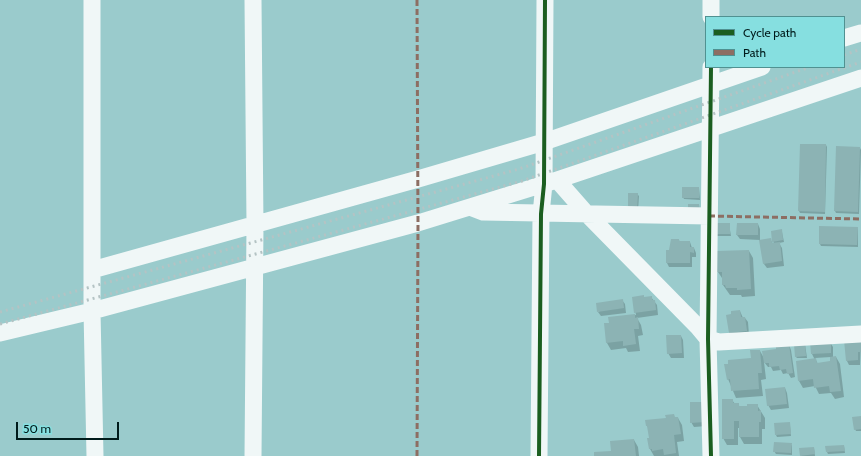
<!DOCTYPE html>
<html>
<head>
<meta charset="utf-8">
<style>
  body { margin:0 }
  #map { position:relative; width:861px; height:456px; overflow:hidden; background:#9acbcc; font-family:Cabin,sans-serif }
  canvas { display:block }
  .legend { position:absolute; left:705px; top:16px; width:140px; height:52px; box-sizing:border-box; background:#86dfe0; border:1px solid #509191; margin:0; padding:5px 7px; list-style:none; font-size:12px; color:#001b1b }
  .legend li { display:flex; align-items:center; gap:8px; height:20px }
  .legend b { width:20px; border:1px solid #509191 }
  .scale { position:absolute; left:16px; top:422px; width:103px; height:18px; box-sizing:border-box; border:2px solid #001b1b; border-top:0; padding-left:5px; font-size:12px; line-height:14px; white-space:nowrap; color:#001b1b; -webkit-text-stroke:3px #86dfe0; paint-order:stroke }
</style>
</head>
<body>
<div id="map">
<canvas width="861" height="456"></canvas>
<ul class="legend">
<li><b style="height:5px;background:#1b5e20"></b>Cycle path</li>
<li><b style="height:5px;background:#8d6e63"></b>Path</li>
</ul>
<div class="scale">50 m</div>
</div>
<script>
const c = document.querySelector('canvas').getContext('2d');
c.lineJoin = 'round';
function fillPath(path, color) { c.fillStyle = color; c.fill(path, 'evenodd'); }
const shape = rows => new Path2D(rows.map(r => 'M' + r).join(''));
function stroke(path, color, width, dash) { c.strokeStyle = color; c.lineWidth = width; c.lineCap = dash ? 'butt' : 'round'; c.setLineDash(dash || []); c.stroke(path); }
fillPath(shape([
  [801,145,826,145,827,147,825,214,800,213,799,211],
  [860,148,861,150,859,214,836,213,835,211],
  [699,188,700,200,684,199,683,197],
  [637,194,639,196,638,211,630,211],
  [729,224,731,236,716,236,715,234],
  [758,224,760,229,760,240,740,239,737,235],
  [857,228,858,230,858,247,821,246,820,244],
  [772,232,782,232,784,242,779,243,782,248,784,266,767,268,764,264,770,239,774,245],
  [679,240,680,242,690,242,692,248,694,248,696,253,696,257,692,257,692,267,669,267,667,263,670,251],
  [749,251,753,258,755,296,742,297,741,295,730,295,723,285,723,278,722,278,718,272],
  [651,297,657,305,658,315,637,318,641,325,643,335,638,336,640,351,628,352,626,348,611,350,607,343,605,324,610,324,609,318,636,315,633,298],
  [622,300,625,304,626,313,601,316,598,312],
  [740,311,743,318,745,318,748,322,749,335,730,333],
  [681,336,683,340,684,358,671,358,668,353],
  [861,340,860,365,849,365,847,361,845,341],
  [830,342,833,347,833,358,836,357,840,364,844,397,835,399,831,393,819,394,815,386,803,388,799,381,815,360,812,354],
  [831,357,832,362,818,364,815,358],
  [805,344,807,358,797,358,796,357],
  [789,345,791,350,795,377,791,378,788,373,783,374,781,370,773,371,771,367,768,367,764,362,766,379,761,380,763,396,736,398,728,379,760,351,764,358],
  [785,388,787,393,789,408,771,410,768,405],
  [732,400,735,404,738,404,740,407,757,405,765,418,765,429,762,429,762,444,744,444,740,437,740,428,738,428,738,445,727,445,723,438],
  [691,403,707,426,694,427,691,422],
  [861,417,861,431,856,431,855,429],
  [678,418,682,425,684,441,677,442,679,456,654,456,650,449,648,439,650,439,649,429,647,426],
  [790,425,791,436,777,437,776,435],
  [634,440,638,447,639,456,595,456,612,452],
  [791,444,792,446,792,455,776,454,774,451],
  [844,446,845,453,828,454,827,452],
  [814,448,815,456,800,456]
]), '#0003');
fillPath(shape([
  [800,144,826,144,825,212,798,211],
  [836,146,860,147,858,212,834,211],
  [682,187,699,187,699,198,682,198],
  [628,193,638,193,637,210,628,209],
  [688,204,699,204,700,211,688,212],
  [714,223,730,223,730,234,714,234],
  [737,223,758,223,758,235,736,235],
  [819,226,858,227,857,245,819,244],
  [782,229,783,240,772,242,771,231],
  [771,238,772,243,780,242,782,261,763,264,759,240],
  [671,239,679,239,679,241,690,241,690,247,694,247,694,253,690,252,690,263,666,263,666,250,669,250],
  [749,250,751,289,737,290,737,288,726,288,725,285,722,285,722,272,717,272,716,251],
  [644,295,644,297,652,296,652,300,655,300,656,310,634,313,632,297],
  [623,299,624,308,597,312,596,303],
  [740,310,741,317,745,317,747,331,729,333,726,315,731,314,731,311],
  [635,314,635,318,638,317,639,329,634,329,636,344,623,346,623,341,606,343,604,323,609,323,608,317],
  [666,335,681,335,682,353,667,354],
  [861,339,861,352,858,352,858,360,846,361,844,340],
  [831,341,831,353,811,354,810,342],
  [805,343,806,356,795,357,794,344],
  [789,344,793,373,787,374,786,369,780,370,779,366,769,367,769,363,764,363,762,351,776,349,776,346],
  [750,350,760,350,762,373,758,373,759,389,731,391,730,379,727,380,724,364,728,364,728,360,751,358],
  [836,356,841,391,830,392,829,386,814,388,813,379,798,381,796,361,816,358,817,363,830,361,830,357],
  [785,387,787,404,767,406,765,389],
  [722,399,733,399,733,403,739,403,739,406,747,406,747,404,758,404,758,411,761,410,761,422,759,422,759,437,739,437,739,421,734,421,734,439,722,439],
  [690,402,704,402,705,422,690,423],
  [674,414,675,417,678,417,681,434,674,435,676,453,664,455,663,449,652,451,652,449,649,449,647,438,649,438,647,426,646,426,645,420,666,418,665,415],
  [861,416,861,429,854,430,852,417],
  [790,422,791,434,775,435,774,423],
  [634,439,636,456,594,456,594,452,611,451,610,441],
  [774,442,792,443,791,453,773,452],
  [844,445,845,451,826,452,825,446],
  [814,447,815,454,800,456,799,448]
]), '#8cb3b4');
stroke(shape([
  [92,0,92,311,95,456],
  [253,0,255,225,253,456],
  [711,17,711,0],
  [844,38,861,33],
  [711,67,708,339,711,456],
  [557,180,586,213,698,327,708,339,719,342,861,334],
  [470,207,483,212,709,216],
  [92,270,418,179,544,142,762,67],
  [0,333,92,311,418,223,557,180,861,78],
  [539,456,541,214,544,184,545,0]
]), '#f0f7f7', 17);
stroke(shape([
  [844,55,861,49],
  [0,312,519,169,810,67],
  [0,324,522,181,861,62]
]), '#b4c3c4', 3, [2, 4]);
stroke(shape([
  [417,0,418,223,417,456],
  [709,216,861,219]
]), '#8d6e63', 3, [6, 3]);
stroke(shape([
  [711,67,708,339,711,456],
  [539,456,541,214,544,184,545,0]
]), '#1b5e20', 4);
</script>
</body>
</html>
